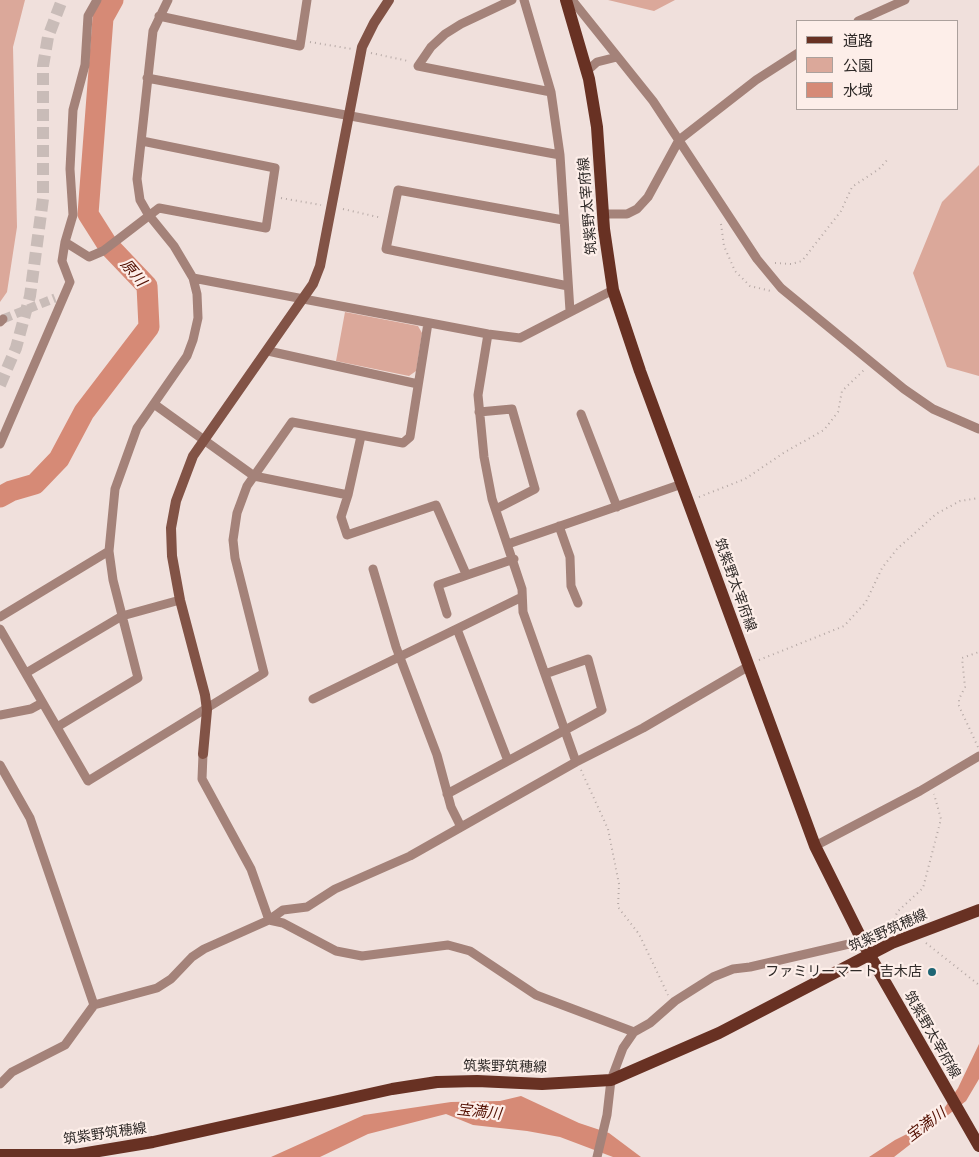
<!DOCTYPE html>
<html>
<head>
<meta charset="utf-8">
<style>
  body { margin:0 }
  #map { position:relative; width:979px; height:1157px; overflow:hidden; background:#f0e0dc; font-family:Literata,"Noto Sans JP",serif }
  canvas { display:block }
  .legend { position:absolute; left:796px; top:20px; width:162px; height:90px; box-sizing:border-box; background:#fdeee9; border:1px solid #aba09c; margin:0; padding:6px 9px; list-style:none; font-size:15px; color:#2f2a28 }
  .legend li { display:flex; align-items:center; gap:10px; height:25px }
  .legend b { width:25px; border:1px solid #aba09c }
</style>
</head>
<body>
<div id="map">
<canvas width="979" height="1157"></canvas>
<ul class="legend">
<li><b style="height:6px;background:#683123"></b>道路</li>
<li><b style="height:14px;background:#dba89a"></b>公園</li>
<li><b style="height:14px;background:#d68a76"></b>水域</li>
</ul>
</div>
<script>
const c = document.querySelector('canvas').getContext('2d');
c.lineJoin = 'round';
function fillPath(path, color) { c.fillStyle = color; c.fill(path, 'evenodd'); }
const shape = rows => new Path2D(rows.map(r => 'M' + r).join(''));
function stroke(path, color, width, dash) { c.strokeStyle = color; c.lineWidth = width; c.lineCap = dash ? 'butt' : 'round'; c.setLineDash(dash || []); c.stroke(path); }
function write(font, color, halo, rows, align = 'center') {
  c.font = font + ' Literata,"Noto Sans JP",serif'; c.lineWidth = 4.5; c.setLineDash([]); c.textBaseline = 'middle'; c.strokeStyle = halo; c.fillStyle = color; for (const [text, x, y, turn = 0] of rows) {
    c.save(); c.translate(x, y); c.rotate((+turn || 0) * Math.PI / 180); c.textAlign = isNaN(turn) ? turn : align; if (halo) c.strokeText(text, 0, 0); c.fillText(text, 0, 0); c.restore();
  }
}
fillPath(shape([
  [0,0,25,0,13,47,17,227,7,292,0,302],
  [608,0,675,0,654,11],
  [979,165,979,376,947,367,913,273,942,202],
  [345,312,418,326,422,333,416,371,409,376,336,361]
]), '#dba89a');
fillPath(shape([
  [979,1044,979,1079,966,1101,894,1157,869,1157,895,1140,927,1124,943,1110,958,1088],
  [521,1096,579,1123,609,1133,641,1157,613,1157,560,1137,527,1131,473,1125,446,1114,368,1134,320,1157,271,1157,364,1115,451,1102,500,1101]
]), '#d68a76');
stroke(shape([
  [0,497,11,491,35,484,59,459,84,412,149,327,147,286,107,244,88,214,103,18,113,0]
]), '#d68a76', 21);
stroke(shape([
  [3,319,55,298]
]), '#c9bcb8', 9, [9, 4.5]);
stroke(shape([
  [0,385,16,348,30,296,43,199,43,66,48,37,62,0]
]), '#c9bcb8', 12, [12, 6]);
stroke(shape([
  [310,42,352,49],
  [371,53,408,61],
  [281,198,321,205],
  [343,209,382,218],
  [721,224,724,246,735,271,750,286,771,291],
  [775,263,791,264,802,261,841,211,852,187,879,169,889,158],
  [699,497,745,479,785,452,824,430,838,412,842,391,864,370],
  [759,660,844,626,866,602,882,568,897,549,936,514,960,501,979,498],
  [978,747,959,706,959,699,965,687,962,658,979,652],
  [581,770,608,829,619,884,618,907,639,934,668,995],
  [892,929,897,912,923,888,941,819,934,794],
  [926,943,979,985]
]), '#b5a8a5', 2, [1, 4]);
stroke(shape([
  [512,0,461,24,445,34,431,47,418,66,551,92],
  [524,0,551,92,560,155,570,311],
  [572,0,653,101,757,259,781,288,904,389,933,409,979,429],
  [159,16,300,46,307,0],
  [858,21,905,0],
  [587,71,597,62,617,57],
  [147,78,560,155],
  [603,214,627,214,637,209,648,197,679,140,756,80,798,53],
  [563,220,398,190,386,249,568,286],
  [65,242,89,257,103,251,159,208,266,228,275,168,142,141],
  [193,278,488,334,520,338,613,290],
  [0,322,3,319],
  [488,334,478,395,484,457,492,499,522,589,523,612,576,762],
  [268,351,418,384],
  [154,404,254,476,348,495,361,436],
  [479,412,512,409,535,489,496,509],
  [581,414,617,507],
  [0,444,70,282,62,261,65,242,73,215,70,169,73,110,85,65,88,16,97,0],
  [348,495,341,517,347,535,436,505,466,574],
  [559,526,570,557,571,586,578,603],
  [508,544,682,484],
  [373,569,396,647,437,755,451,807,461,827],
  [447,614,438,585,514,559],
  [0,617,109,551],
  [0,629,88,781,264,673,235,558,233,540,237,513,247,486,292,422,403,443,410,437,428,323],
  [457,629,508,761],
  [26,673,122,616,180,600],
  [313,699,522,597],
  [0,715,31,709,42,703],
  [57,727,138,678,113,580,109,551,115,489,137,428,187,356,193,340,198,318,197,294,193,278,174,246,148,214,140,200,137,179,153,31,168,0],
  [203,754,202,779,251,869,269,920],
  [0,765,30,818,94,1005],
  [447,794,602,710,588,659,545,674],
  [815,846,920,791,979,756],
  [269,920,283,923,336,951,362,956,448,945,470,951,536,995,634,1032],
  [0,1084,12,1072,65,1045,94,1005,157,988,171,979,192,957,204,949,269,920,283,910,307,907,335,889,410,856,576,762,643,728,749,666],
  [597,1157,607,1115,611,1080,623,1048,634,1032,650,1023,675,1001,713,977,733,969,750,967,862,941]
]), '#a48279', 9);
stroke(shape([
  [203,754,207,710,205,695,180,600,172,556,171,528,176,501,193,456,313,284,320,266,362,47,374,23,389,0]
]), '#825346', 10);
stroke(shape([
  [566,0,589,79,597,127,604,229,613,290,640,371,815,846,869,954,979,1146],
  [0,1155,75,1155,153,1142,392,1089,437,1082,477,1081,542,1084,611,1080,719,1033,892,943,979,910]
]), '#683123', 12);
for (const [x, y, r, color] of [
  [932,972,5,"#1e6574"]
]) { const dot = new Path2D(); dot.arc(x, y, r, 0, 2 * Math.PI); c.fillStyle = color; c.fill(dot); stroke(dot, '#fdeee9', 2); }
write('14px', '#2f2a28', '#fdeee9', [
  ["筑紫野太宰府線",588,206,-95],
  ["筑紫野太宰府線",735,585,70],
  ["筑紫野筑穂線",888,931,-24],
  ["筑紫野太宰府線",932,1035,60],
  ["筑紫野筑穂線",505,1067,1],
  ["筑紫野筑穂線",105,1134,-8]
]);
write('14px', '#2f2a28', '#fdeee9', [
  ["ファミリーマート 吉木店",922,972]
], 'right');
write('italic 15px', '#530f00', '#fdeee9', [
  ["原川",133,273,50],
  ["宝満川",479,1112,6],
  ["宝満川",926,1125,-37]
]);
</script>
</body>
</html>
